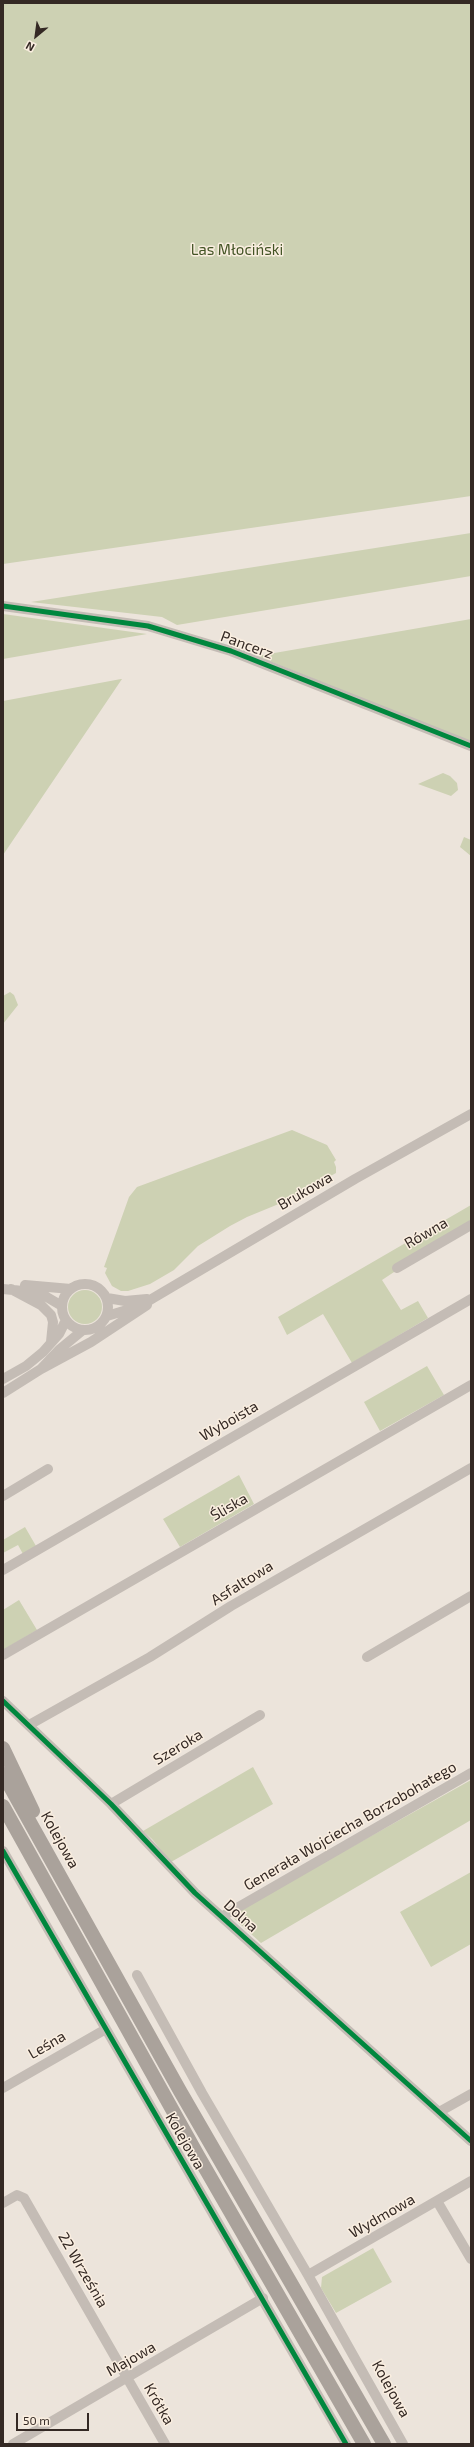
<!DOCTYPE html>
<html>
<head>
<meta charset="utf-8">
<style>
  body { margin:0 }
  #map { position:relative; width:474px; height:2447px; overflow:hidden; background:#ece4db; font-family:"Exo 2",sans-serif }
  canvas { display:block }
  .frame { position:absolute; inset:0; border:4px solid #342924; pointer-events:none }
  .north { position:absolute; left:16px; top:16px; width:40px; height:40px; -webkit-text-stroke:3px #faeee0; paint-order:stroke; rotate:209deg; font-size:11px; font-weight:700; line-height:16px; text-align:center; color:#342924 }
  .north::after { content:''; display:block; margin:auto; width:14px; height:18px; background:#342924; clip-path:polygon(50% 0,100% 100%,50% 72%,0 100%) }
  .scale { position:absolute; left:16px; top:2413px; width:73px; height:18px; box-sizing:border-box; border:2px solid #342924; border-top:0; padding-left:5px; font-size:12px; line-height:14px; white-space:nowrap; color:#342924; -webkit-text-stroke:3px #faeee0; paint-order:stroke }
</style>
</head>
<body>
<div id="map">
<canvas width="474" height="2447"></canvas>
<div class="frame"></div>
<div class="north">N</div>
<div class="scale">50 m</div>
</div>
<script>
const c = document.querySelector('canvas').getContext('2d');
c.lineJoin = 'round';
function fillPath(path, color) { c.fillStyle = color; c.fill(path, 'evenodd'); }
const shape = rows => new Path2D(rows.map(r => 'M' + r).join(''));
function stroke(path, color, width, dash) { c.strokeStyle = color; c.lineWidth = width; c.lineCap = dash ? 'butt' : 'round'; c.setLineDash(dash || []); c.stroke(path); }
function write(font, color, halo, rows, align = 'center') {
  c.font = font + ' "Exo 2",sans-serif'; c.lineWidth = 3; c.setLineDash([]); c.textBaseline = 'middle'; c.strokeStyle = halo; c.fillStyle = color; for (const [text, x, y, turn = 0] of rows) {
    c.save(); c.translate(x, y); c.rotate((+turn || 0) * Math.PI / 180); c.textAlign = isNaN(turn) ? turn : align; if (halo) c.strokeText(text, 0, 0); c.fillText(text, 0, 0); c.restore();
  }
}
fillPath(shape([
  [3,3,471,3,471,496,3,564],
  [471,533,471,576,177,625,162,617,31,602],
  [3,614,147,634,3,659],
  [471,619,471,742,257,656],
  [121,679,122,679,3,855,3,701],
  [443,773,450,776,457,783,458,790,451,796,418,784],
  [464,837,471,840,471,856,460,847],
  [10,992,14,995,18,1005,3,1024,3,996],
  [292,1130,327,1145,336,1160,334,1162,336,1167,336,1173,286,1201,247,1217,230,1226,198,1246,174,1270,150,1284,128,1291,121,1291,112,1286,105,1273,107,1268,104,1267,129,1197,137,1187],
  [471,1205,471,1221,382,1280,401,1310,418,1301,428,1318,352,1363,323,1314,287,1335,278,1317],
  '68 1307a17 17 0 1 1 34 0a17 17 0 1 1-34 0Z',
  [427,1366,444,1395,380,1431,364,1402],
  [239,1475,254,1504,180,1547,163,1519],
  [25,1527,36,1546,23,1554,18,1545,3,1553,3,1540],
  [19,1600,37,1630,3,1650,3,1610],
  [253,1767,273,1804,171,1862,152,1839,143,1831],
  [471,1780,471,1820,261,1943,230,1915],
  [471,1872,471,1944,431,1967,400,1912],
  [373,2248,392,2282,336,2313,321,2288,322,2277]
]), '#cdd1b3');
stroke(shape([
  [3,606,148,626,231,651,471,746],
  [397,1268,471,1225],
  '62 1307a23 23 0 1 1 46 0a23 23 0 1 1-46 0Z',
  [25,1285,71,1289],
  [3,1289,33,1292,45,1296,62,1306],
  [11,1289,41,1305,51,1315,53,1322,51,1342],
  [107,1298,125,1301,147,1299],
  [107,1316,140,1306,155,1297,355,1179,471,1114],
  [41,1369,91,1342,147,1305],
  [3,1379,26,1366,43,1352,59,1334,66,1320],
  [3,1393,41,1369,60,1349,83,1330],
  [3,1496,48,1469],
  [3,1570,471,1299],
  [3,1655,471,1385],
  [367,1657,471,1596],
  [3,1701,111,1804,195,1893,471,2141],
  [29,1725,150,1657,231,1606,471,1468],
  [111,1804,260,1715],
  [3,1851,346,2444],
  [223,1916,471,1773],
  [137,1975,202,2093,308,2275,403,2444],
  [3,2088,106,2029],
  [439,2112,471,2094],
  [437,2201,471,2259],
  [3,2203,17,2195,24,2198,165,2444],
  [308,2275,471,2181],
  [13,2444,263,2298]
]), '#c4bcb5', 10);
stroke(shape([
  [3,1748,33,1811],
  [3,1774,180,2091,384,2444],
  [3,1806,197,2154,364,2444]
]), '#aaa29b', 14);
stroke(shape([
  [3,606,148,626,231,651,471,746],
  [3,1701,111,1804,195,1893,471,2141],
  [3,1851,346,2444]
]), '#00873e', 5);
write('15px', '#435425', '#faeee0', [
  ["Las Młociński",237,250]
]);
write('15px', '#342924', '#faeee0', [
  ["Pancerz",247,645,20],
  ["Brukowa",305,1191,-30],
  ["Równa",426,1233,-30],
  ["Wyboista",229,1421,-30],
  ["Śliska",229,1507,-30],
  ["Asfaltowa",242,1583,-32],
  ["Szeroka",178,1747,-31],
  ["Generała Wojciecha Borzobohatego",350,1826,-30],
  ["Kolejowa",60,1840,61],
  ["Dolna",241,1916,42],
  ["Leśna",47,2045,-30],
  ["Kolejowa",185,2141,60],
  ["Wydmowa",382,2216,-30],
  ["22 Września",83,2270,60],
  ["Majowa",131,2359,-30],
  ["Kolejowa",391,2389,61],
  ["Krótka",159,2404,60]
]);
</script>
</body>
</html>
